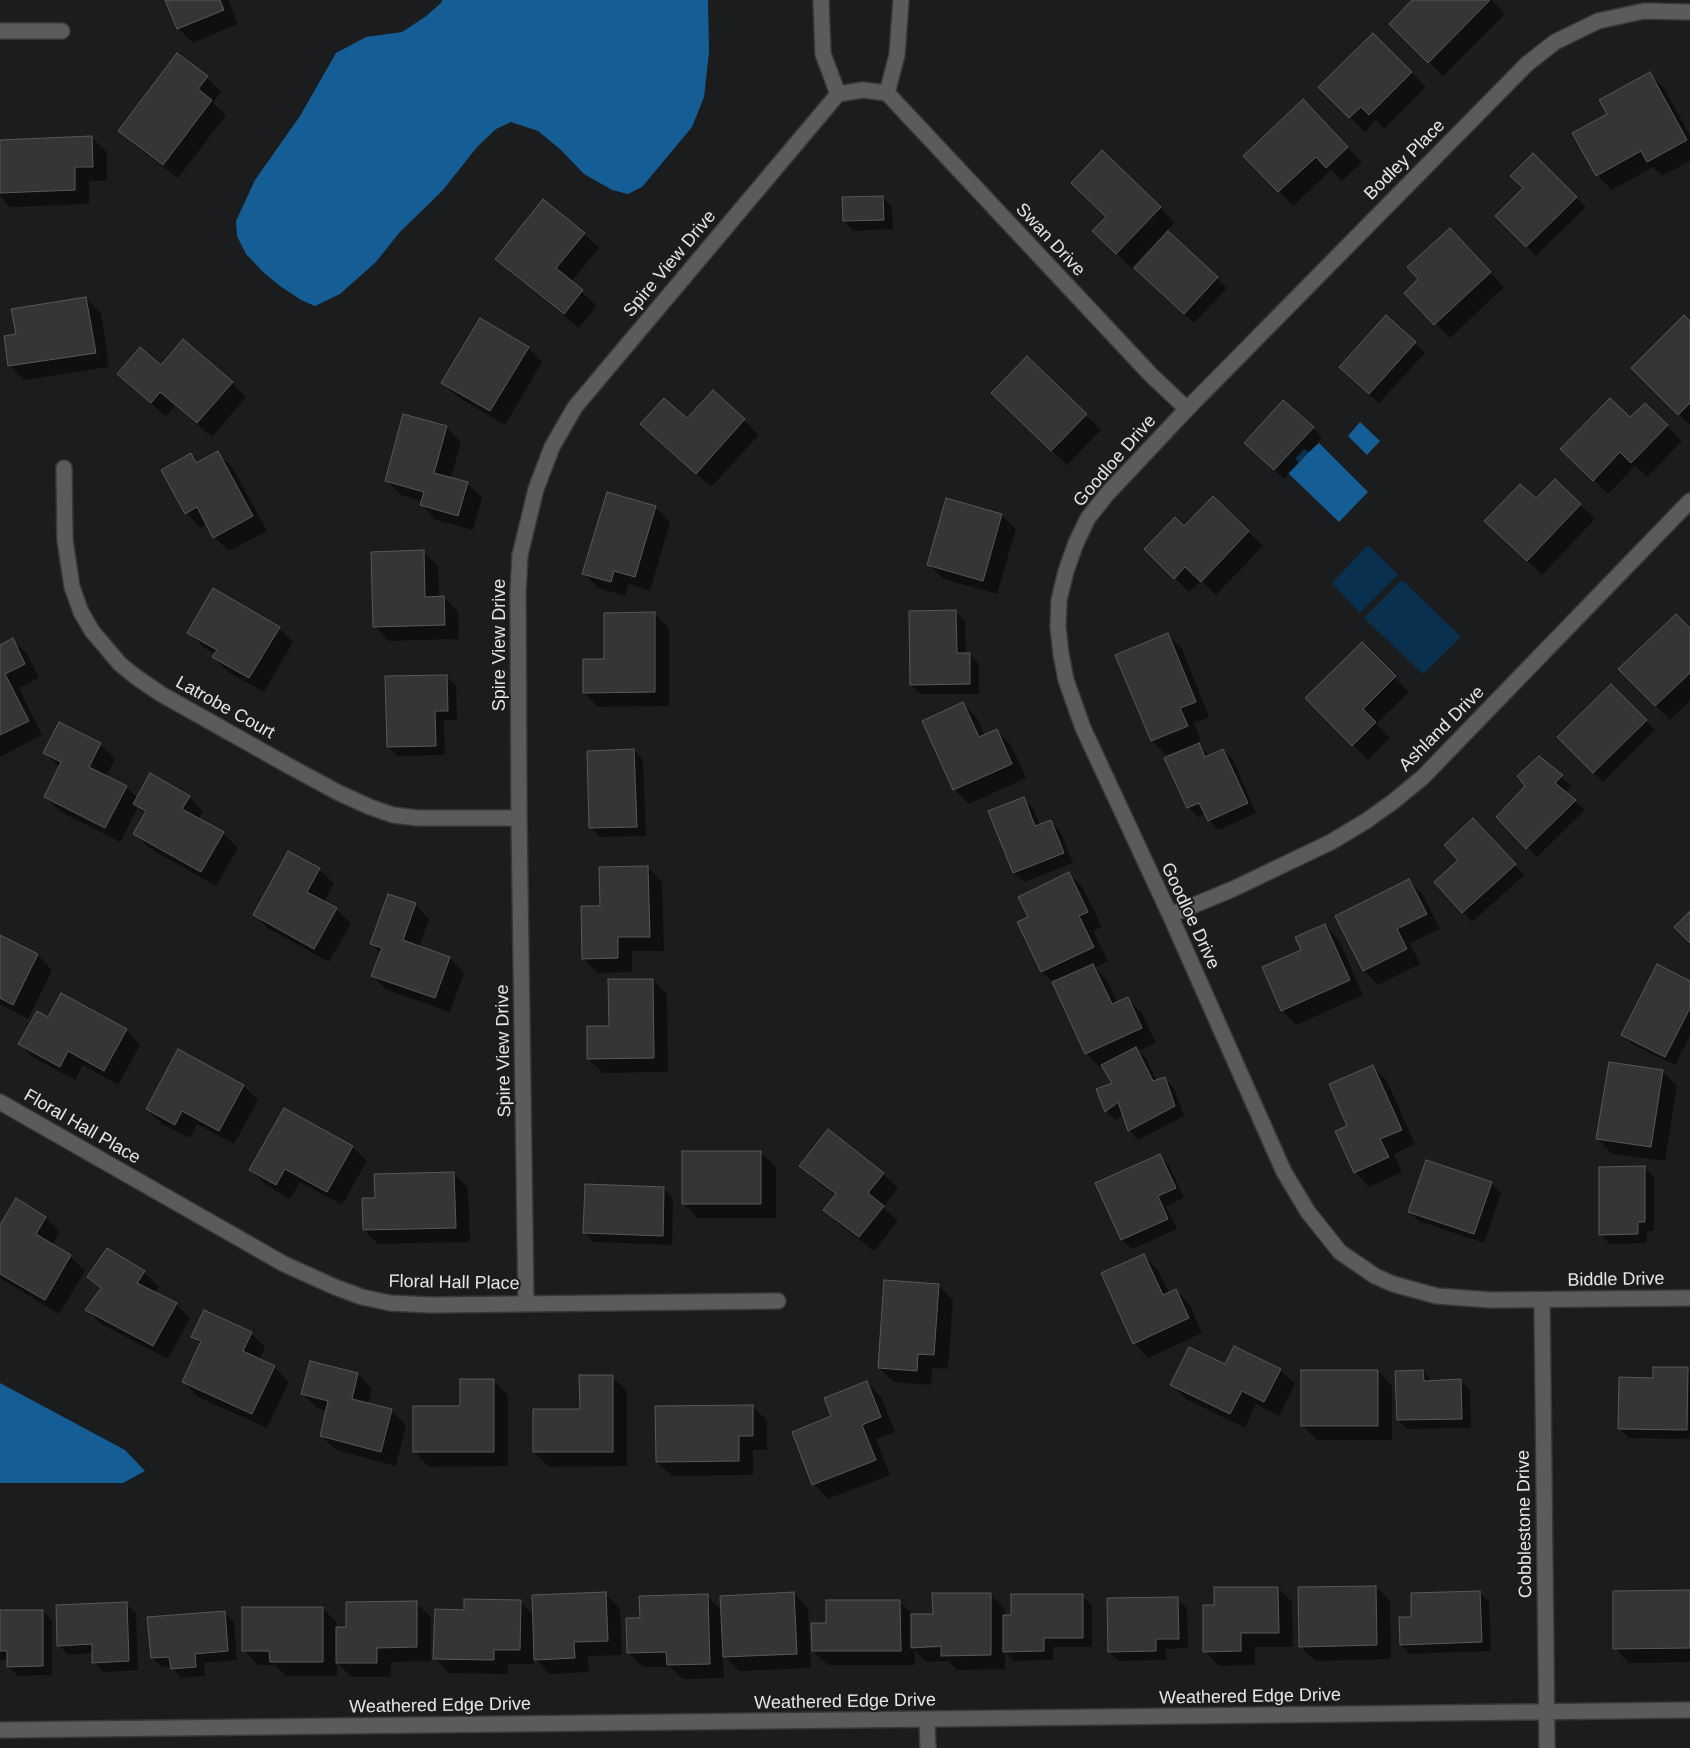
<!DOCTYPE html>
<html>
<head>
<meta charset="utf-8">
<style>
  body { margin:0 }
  canvas { display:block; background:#1a1c1e }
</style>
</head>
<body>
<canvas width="1690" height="1748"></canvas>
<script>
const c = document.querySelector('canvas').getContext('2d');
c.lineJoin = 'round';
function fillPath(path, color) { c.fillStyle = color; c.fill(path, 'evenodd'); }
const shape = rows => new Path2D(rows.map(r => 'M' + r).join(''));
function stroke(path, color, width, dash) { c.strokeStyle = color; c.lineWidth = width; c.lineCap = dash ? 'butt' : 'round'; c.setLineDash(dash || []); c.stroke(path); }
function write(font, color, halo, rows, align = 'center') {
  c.font = font + ' Helvetica,sans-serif'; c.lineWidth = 4; c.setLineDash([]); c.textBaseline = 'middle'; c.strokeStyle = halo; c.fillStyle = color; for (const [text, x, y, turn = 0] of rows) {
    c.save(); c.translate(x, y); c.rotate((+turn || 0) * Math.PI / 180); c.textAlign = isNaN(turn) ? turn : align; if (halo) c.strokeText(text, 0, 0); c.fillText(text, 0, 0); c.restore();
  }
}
fillPath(shape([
  [1368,545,1398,575,1360,613,1332,583],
  [1402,580,1461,637,1423,674,1364,618]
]), '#09304e');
fillPath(shape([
  [442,0,708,0,709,52,704,97,692,127,642,187,628,194,612,190,584,174,561,150,538,131,511,122,496,129,477,147,443,190,399,233,376,262,340,294,315,306,301,300,280,286,264,273,246,254,237,236,236,221,255,180,300,116,336,53,366,37,402,32,425,17,441,3],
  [1360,422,1380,441,1367,455,1348,436],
  [1319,443,1368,492,1339,522,1288,473,1299,462,1295,459,1304,449,1309,452],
  [0,1383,125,1450,145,1471,123,1483,0,1483]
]), '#145d95');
fillPath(shape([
  [166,0,228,0,238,24,193,43,178,28],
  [1414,0,1492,0,1505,14,1443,76,1390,24],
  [1373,34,1426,87,1384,129,1376,120,1365,132,1320,87],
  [1649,74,1664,88,1690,135,1690,161,1662,176,1653,167,1612,190,1597,175,1608,114],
  [207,77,221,92,213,103,226,115,178,178,134,145,120,131],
  [1317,116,1362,162,1342,181,1331,170,1293,206,1245,156],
  [92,138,107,152,107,181,89,181,89,204,10,207,0,196,0,141],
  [1102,152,1175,222,1131,268,1094,231,1107,217],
  [1533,155,1586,207,1536,256,1497,216,1524,189],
  [882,197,892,207,893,229,853,231,844,221],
  [1168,233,1227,288,1194,323,1145,277],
  [584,234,599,248,571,282,597,306,579,328,511,273,497,258],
  [1464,244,1504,287,1450,338,1406,293],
  [86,298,101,313,109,367,24,380,10,366,5,337,17,335],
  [1386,317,1425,353,1379,403,1350,377],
  [1690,323,1690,425,1632,368],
  [528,348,542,362,505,425,458,397,443,383],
  [1027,358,1101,430,1067,465,1008,408],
  [161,367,232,383,246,397,212,437,175,406,166,417,119,374],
  [713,391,759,435,711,487,657,438,687,420],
  [1645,404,1682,441,1647,477,1635,466,1608,494,1562,449,1630,419],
  [446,427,461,442,451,478,467,483,482,497,473,530,436,520,422,505,423,501,401,495,387,481],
  [1313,428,1322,438,1284,479,1255,452],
  [217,453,232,467,267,531,229,551,214,537,207,524,201,528,186,513,190,455,198,463],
  [1555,481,1595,519,1542,575,1501,536],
  [1213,498,1263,546,1216,595,1201,581,1189,592,1160,564,1184,527],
  [655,507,670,522,650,591,629,584,625,596,598,588,584,573],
  [1001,515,1016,529,997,594,943,579,929,564],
  [423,552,438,566,439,597,444,597,458,612,459,639,389,641,375,626],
  [955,611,965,621,966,654,970,654,979,664,979,694,921,694,911,685],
  [654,613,669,628,669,706,598,707,584,693,605,660],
  [279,628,293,642,264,692,228,672,214,657,215,654,203,647,189,633],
  [1690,629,1690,701,1670,720,1620,669],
  [1167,635,1182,649,1209,717,1194,723,1201,741,1197,743,1209,756,1223,750,1233,760,1256,813,1218,830,1209,820,1206,813,1198,817,1188,807,1182,749,1166,755,1152,741],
  [12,640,27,654,39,678,19,688,42,735,0,757,0,646],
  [1362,644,1409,692,1376,724,1390,738,1368,760,1307,698],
  [446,676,456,686,457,720,444,720,445,755,398,756,388,747],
  [1611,686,1655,730,1603,782,1559,737],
  [963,704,977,718,985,736,996,730,1011,745,1026,778,969,804,954,789],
  [100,744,115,759,106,776,126,787,138,798,189,797,203,811,198,820,223,833,238,848,216,886,149,848,135,834,146,814,138,807,120,842,60,811,45,797,59,767,44,752],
  [634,750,643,760,646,836,600,837,590,827],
  [1539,757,1571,786,1565,793,1585,810,1537,857,1497,817,1527,786],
  [1023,799,1033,808,1040,825,1051,821,1060,831,1073,863,1024,882,1014,873,990,812],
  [1483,830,1524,875,1472,922,1463,912],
  [289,853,319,869,334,884,324,902,336,909,351,923,329,962,269,929,254,915],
  [648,867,662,882,664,951,632,951,632,972,598,973,583,958,601,907],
  [1069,874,1083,888,1102,927,1093,931,1108,961,1095,968,1107,980,1118,1003,1127,998,1142,1013,1156,1043,1138,1051,1146,1058,1157,1081,1165,1079,1174,1088,1184,1116,1138,1140,1129,1130,1124,1114,1115,1120,1106,1111,1114,1084,1103,1066,1101,1068,1086,1053,1054,984,1042,972,1018,923,1030,917],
  [1409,881,1423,895,1440,929,1410,943,1420,964,1378,985,1364,970],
  [415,904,429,919,419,947,450,958,464,973,450,1012,387,990,373,976,381,953,372,943],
  [1324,925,1339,940,1363,995,1296,1025,1282,1010,1302,951],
  [0,937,38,955,52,970,28,1019,0,1004],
  [653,980,667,994,668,1072,603,1073,588,1058,610,1027],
  [1690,982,1690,1036,1675,1065,1632,1044,1622,1034],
  [48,1019,126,1030,140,1045,118,1085,83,1065,75,1080,34,1058,20,1044],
  [1372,1066,1387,1081,1415,1144,1394,1154,1402,1172,1369,1187,1355,1172,1349,1126],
  [1662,1071,1677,1086,1665,1161,1612,1154,1598,1139],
  [244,1086,258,1100,234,1144,197,1124,190,1138,162,1124,147,1109],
  [352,1147,367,1161,342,1205,300,1182,290,1199,265,1184,250,1170],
  [761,1153,776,1167,776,1218,698,1218,683,1204],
  [1159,1156,1169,1165,1184,1198,1166,1206,1177,1229,1132,1249,1122,1240,1097,1184],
  [801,1166,883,1174,898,1188,883,1207,898,1221,874,1251,839,1224,825,1210,836,1196,815,1180],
  [1644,1167,1654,1177,1654,1231,1647,1231,1647,1243,1610,1244,1601,1234],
  [454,1173,468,1188,470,1242,378,1244,364,1230,376,1199],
  [1491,1183,1501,1193,1484,1243,1419,1221,1409,1212],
  [664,1189,673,1198,672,1245,593,1242,584,1232],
  [16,1200,46,1218,60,1232,52,1245,70,1256,85,1271,59,1314,0,1278,0,1227],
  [108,1249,144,1272,159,1287,154,1293,176,1304,190,1318,168,1359,101,1324,87,1310,101,1290,88,1277],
  [1143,1255,1158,1270,1169,1293,1175,1290,1190,1305,1202,1333,1148,1358,1134,1343],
  [939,1286,953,1300,948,1369,932,1368,931,1385,894,1382,879,1368],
  [251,1333,265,1347,260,1360,274,1367,289,1382,267,1428,198,1397,184,1382,201,1345,193,1336],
  [311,1362,358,1374,372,1389,368,1405,392,1411,406,1425,396,1466,336,1450,321,1436,327,1411,317,1408,302,1393],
  [1226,1366,1280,1370,1295,1384,1279,1416,1256,1404,1245,1428,1186,1399,1172,1384],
  [1687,1369,1690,1371,1690,1439,1629,1438,1619,1428,1654,1379],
  [1378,1371,1392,1386,1392,1440,1317,1440,1303,1426],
  [1423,1371,1432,1381,1461,1381,1470,1390,1471,1428,1407,1429,1398,1420],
  [612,1377,627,1391,627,1466,549,1467,534,1452,581,1410],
  [493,1380,508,1395,508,1466,429,1467,415,1452,461,1407],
  [867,1382,881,1397,895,1432,876,1439,890,1475,828,1499,814,1484,794,1432,833,1417],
  [752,1406,767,1420,767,1450,753,1450,753,1475,672,1476,657,1462],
  [1376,1587,1390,1601,1391,1659,1315,1661,1300,1646],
  [1278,1588,1292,1602,1293,1647,1255,1647,1255,1665,1219,1666,1205,1651],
  [1690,1591,1690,1662,1629,1663,1615,1648],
  [1479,1592,1489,1602,1491,1651,1410,1654,1401,1645,1413,1618],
  [605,1594,620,1608,622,1655,588,1656,589,1672,550,1674,534,1658,534,1664,508,1664,508,1674,449,1673,435,1659,465,1612,520,1602,534,1615],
  [794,1594,808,1608,811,1668,739,1671,723,1655,724,1678,683,1679,670,1667,643,1667,628,1653,641,1619,707,1596,722,1611],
  [991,1595,1005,1609,1005,1616,1013,1616,1082,1596,1092,1605,1092,1647,1053,1647,1053,1660,1014,1661,1005,1652,1005,1669,957,1670,948,1661,926,1662,915,1650,915,1665,828,1665,813,1651,827,1624,899,1601,913,1615,934,1615],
  [947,1645,947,1647,925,1649,925,1646],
  [1177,1599,1187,1608,1188,1648,1166,1649,1166,1660,1119,1661,1109,1652],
  [416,1603,431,1617,431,1661,391,1662,391,1677,352,1677,337,1663,337,1676,286,1676,275,1665,258,1665,244,1650,323,1608,337,1623,337,1628,347,1628],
  [126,1604,136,1613,138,1670,103,1672,94,1662,93,1653,68,1655,59,1645],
  [0,1611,43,1611,52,1621,52,1675,18,1676,8,1666,8,1660,0,1660],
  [224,1612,234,1622,237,1660,204,1663,205,1676,181,1678,172,1666,162,1667,152,1658]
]), '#0007');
const building = shape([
  [165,0,220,0,224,10,177,29,165,0],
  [1412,0,1490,0,1428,63,1389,24,1412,0],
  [1373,33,1412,72,1369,115,1361,107,1349,118,1318,87,1373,33],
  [177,53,208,76,198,89,212,100,163,165,118,131,177,53],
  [1650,72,1687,140,1647,162,1641,151,1596,176,1572,133,1607,114,1599,100,1650,72],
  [1303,99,1348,147,1326,168,1316,157,1278,192,1243,156,1303,99],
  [92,136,93,167,75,167,75,190,0,193,0,140,92,136],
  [1102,150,1161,207,1116,254,1092,231,1106,217,1071,183,1102,150],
  [1533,153,1577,197,1526,247,1495,216,1523,188,1510,176,1533,153],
  [883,196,884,220,843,221,842,197,883,196],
  [543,199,585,233,556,268,583,290,564,314,495,259,543,199],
  [1450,228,1491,272,1434,325,1404,293,1418,279,1407,267,1450,228],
  [1168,231,1218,277,1184,314,1134,268,1168,231],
  [86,297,96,353,8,366,4,336,16,334,11,309,86,297],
  [1386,315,1416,342,1369,394,1339,367,1386,315],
  [1684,315,1690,321,1690,403,1678,415,1631,368,1684,315],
  [480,318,529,347,490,411,441,383,480,318],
  [183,339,233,382,197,423,160,392,151,403,117,374,140,347,161,365,183,339],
  [1027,356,1087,414,1051,451,991,393,1027,356],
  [713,390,745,419,696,474,640,424,664,398,687,418,713,390],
  [1610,398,1630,417,1645,403,1668,425,1631,463,1620,452,1593,481,1560,449,1610,398],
  [1283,400,1314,427,1274,470,1244,443,1283,400],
  [403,414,447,426,434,473,468,482,458,516,420,505,424,492,385,481,403,414],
  [218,451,253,516,213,538,197,507,185,514,161,470,191,453,196,463,218,451],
  [1555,479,1581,504,1527,561,1484,521,1520,484,1536,498,1555,479],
  [607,492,656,506,635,577,614,571,611,582,582,574,607,492],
  [1213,496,1249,531,1201,582,1185,567,1174,579,1144,549,1175,517,1184,526,1213,496],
  [946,498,1002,514,983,581,927,565,946,498],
  [424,550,425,597,444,596,445,625,373,627,371,552,424,550],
  [213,588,280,627,249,678,212,657,217,650,187,633,213,588],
  [956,610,957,653,970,653,970,684,910,685,909,611,956,610],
  [655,612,655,692,583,693,583,659,604,659,604,613,655,612],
  [1676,614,1690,628,1690,673,1655,706,1618,669,1676,614],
  [1168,633,1196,702,1180,708,1188,726,1151,741,1115,655,1168,633],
  [13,638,25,664,5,674,29,721,0,735,0,645,13,638],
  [1362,642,1396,676,1363,709,1376,722,1352,746,1305,698,1362,642],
  [447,675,448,711,435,711,436,746,387,747,385,676,447,675],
  [1611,684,1647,720,1593,773,1557,737,1611,684],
  [963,702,979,737,997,729,1012,764,953,790,922,721,963,702],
  [59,722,101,743,89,767,127,786,105,828,44,797,61,762,43,753,59,722],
  [1199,743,1205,757,1223,749,1248,803,1208,821,1199,803,1187,808,1164,758,1199,743],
  [634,749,637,827,589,828,587,751,634,749],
  [1539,756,1563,775,1555,783,1576,800,1526,849,1496,817,1525,786,1517,776,1539,756],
  [150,773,190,796,182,809,224,832,201,872,133,834,146,811,133,804,150,773],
  [1024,797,1035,826,1051,820,1064,853,1013,873,988,811,1024,797],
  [1473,818,1516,864,1462,913,1434,882,1458,860,1444,845,1473,818],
  [288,851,320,868,307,892,337,908,314,949,253,915,288,851],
  [648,866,650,937,618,937,618,958,582,959,581,906,600,906,599,867,648,866],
  [1069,872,1088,912,1079,916,1094,947,1041,972,1017,922,1028,917,1018,897,1069,872],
  [1409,879,1427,914,1397,929,1407,949,1363,971,1335,916,1409,879],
  [388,894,416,903,403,940,450,957,435,998,371,976,382,948,370,944,388,894],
  [1690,911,1690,943,1674,927,1690,911],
  [1325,924,1350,980,1281,1011,1262,967,1301,950,1295,937,1325,924],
  [0,935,38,954,13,1005,0,998,0,935],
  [1093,964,1112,1004,1128,997,1142,1028,1085,1054,1052,982,1093,964],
  [1657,964,1690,981,1690,1008,1665,1057,1621,1035,1657,964],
  [608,979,653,979,654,1058,587,1059,587,1026,609,1026,608,979],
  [61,993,127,1029,104,1071,68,1051,60,1067,18,1044,37,1011,48,1017,61,993],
  [1136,1047,1153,1081,1165,1077,1175,1106,1128,1131,1118,1102,1105,1112,1096,1089,1112,1083,1101,1065,1136,1047],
  [178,1049,244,1085,219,1131,182,1111,175,1125,146,1109,178,1049],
  [1609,1062,1663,1070,1651,1147,1596,1139,1609,1062],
  [1373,1065,1402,1130,1380,1139,1389,1157,1354,1173,1335,1131,1347,1126,1329,1084,1373,1065],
  [284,1108,353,1146,327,1192,285,1169,276,1185,249,1170,284,1108],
  [828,1129,884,1173,868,1193,884,1206,859,1237,823,1210,836,1194,799,1166,828,1129],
  [682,1151,761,1151,761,1204,682,1204,682,1151],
  [1160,1154,1176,1188,1158,1196,1168,1219,1121,1240,1095,1183,1160,1154],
  [1426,1160,1492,1182,1474,1234,1408,1212,1426,1160],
  [1645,1166,1645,1222,1638,1222,1638,1234,1599,1235,1599,1167,1645,1166],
  [454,1172,456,1228,363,1230,362,1198,375,1198,374,1174,454,1172],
  [585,1184,664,1187,663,1236,583,1233,585,1184],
  [16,1198,46,1217,36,1234,71,1255,45,1300,0,1274,0,1225,16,1198],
  [107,1248,145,1271,137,1283,177,1303,153,1346,85,1310,101,1288,87,1277,107,1248],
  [1144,1254,1163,1295,1176,1289,1189,1318,1133,1344,1101,1273,1144,1254],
  [884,1280,939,1284,934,1355,918,1354,917,1371,878,1368,884,1280],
  [204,1310,252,1332,243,1351,275,1366,252,1414,182,1382,201,1341,191,1337,204,1310],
  [1234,1346,1281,1369,1264,1402,1242,1391,1230,1414,1170,1385,1189,1347,1225,1364,1234,1346],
  [310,1361,358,1373,352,1399,392,1409,381,1452,320,1436,328,1401,301,1394,310,1361],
  [1653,1367,1688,1367,1687,1430,1618,1429,1619,1377,1653,1378,1653,1367],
  [1301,1370,1378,1370,1378,1426,1301,1426,1301,1370],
  [1423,1370,1424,1381,1461,1379,1462,1419,1397,1420,1395,1371,1423,1370],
  [579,1375,613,1375,613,1452,533,1452,533,1409,580,1409,579,1375],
  [460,1379,494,1379,494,1452,413,1452,413,1406,460,1406,460,1379],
  [867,1381,881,1417,862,1425,876,1460,812,1485,792,1432,831,1416,824,1398,867,1381],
  [753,1405,753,1436,739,1436,739,1461,656,1462,655,1406,753,1405],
  [1376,1586,1377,1645,1299,1647,1298,1587,1376,1586],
  [1214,1587,1278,1587,1279,1633,1241,1633,1241,1651,1203,1652,1203,1605,1214,1605,1214,1587],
  [1690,1590,1690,1648,1613,1649,1613,1591,1690,1590],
  [1480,1591,1482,1642,1400,1645,1399,1617,1411,1617,1411,1593,1480,1591],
  [606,1592,608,1641,574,1642,575,1658,534,1660,532,1595,606,1592],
  [794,1592,797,1654,723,1657,720,1596,794,1592],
  [932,1593,991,1593,991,1655,941,1656,941,1646,911,1648,911,1614,933,1614,932,1593],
  [708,1594,710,1664,667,1665,666,1652,627,1653,626,1618,640,1618,639,1596,708,1594],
  [1011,1594,1083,1594,1083,1638,1044,1638,1044,1651,1003,1652,1003,1615,1011,1615,1011,1594],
  [1178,1597,1179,1639,1156,1639,1156,1651,1108,1652,1107,1598,1178,1597],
  [464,1599,521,1600,520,1650,494,1650,494,1660,433,1659,435,1609,464,1610,464,1599],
  [826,1600,900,1600,901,1651,812,1651,811,1623,826,1623,826,1600],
  [417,1601,417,1647,377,1648,377,1663,336,1663,336,1627,346,1627,346,1602,417,1601],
  [127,1602,129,1661,92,1663,92,1644,57,1646,56,1605,127,1602],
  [242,1607,323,1607,323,1662,270,1662,269,1651,242,1651,242,1607],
  [0,1610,43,1610,43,1666,7,1667,7,1651,0,1651,0,1610],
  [225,1611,228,1651,195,1654,196,1667,171,1669,169,1657,151,1658,147,1617,225,1611]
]);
fillPath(building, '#333537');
stroke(building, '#56595b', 1);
const minor = shape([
  [821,0,823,54,838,94],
  [1690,12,1644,11,1598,21,1555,42,1527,64,1187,409,1108,493,1088,518,1076,543,1066,571,1059,600,1058,627,1061,654,1066,680,1083,728,1170,915,1284,1172,1308,1212,1340,1252,1375,1276,1393,1284,1437,1296,1491,1300,1690,1298],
  [0,31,62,31],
  [887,93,1151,375,1187,409],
  [887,93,897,55,901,0],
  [64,468,65,540,72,587,81,612,92,631,120,664,136,677,161,694,289,766,339,793,370,807,393,815,418,818,519,818],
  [1170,915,1233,889,1331,842,1366,821,1394,801,1423,777,1690,501],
  [0,1102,284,1264,335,1287,362,1297,390,1303,431,1305,778,1301],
  [1542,1300,1547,1748],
  [526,1304,519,818,518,592,520,555,536,489,552,447,575,407,838,94,863,90,887,93],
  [927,1720,928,1748],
  [0,1730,1690,1710]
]);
stroke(minor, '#373839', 18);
stroke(minor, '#595b5d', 15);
write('18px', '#e5e6e7', '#1a1c1e', [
  ["Bodley Place",1405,160,-45],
  ["Swan Drive",1050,240,47],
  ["Spire View Drive",670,264,-50],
  ["Goodloe Drive",1115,461,-49],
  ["Spire View Drive",500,645,-90],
  ["Latrobe Court",225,708,29],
  ["Ashland Drive",1442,729,-45],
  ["Goodloe Drive",1190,916,65],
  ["Spire View Drive",504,1051,-91],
  ["Floral Hall Place",82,1127,30],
  ["Biddle Drive",1616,1280,-1],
  ["Floral Hall Place",454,1283,1],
  ["Cobblestone Drive",1525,1524,-91],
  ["Weathered Edge Drive",1250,1697,-1],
  ["Weathered Edge Drive",845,1702,-1],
  ["Weathered Edge Drive",440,1706,-1]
]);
</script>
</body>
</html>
